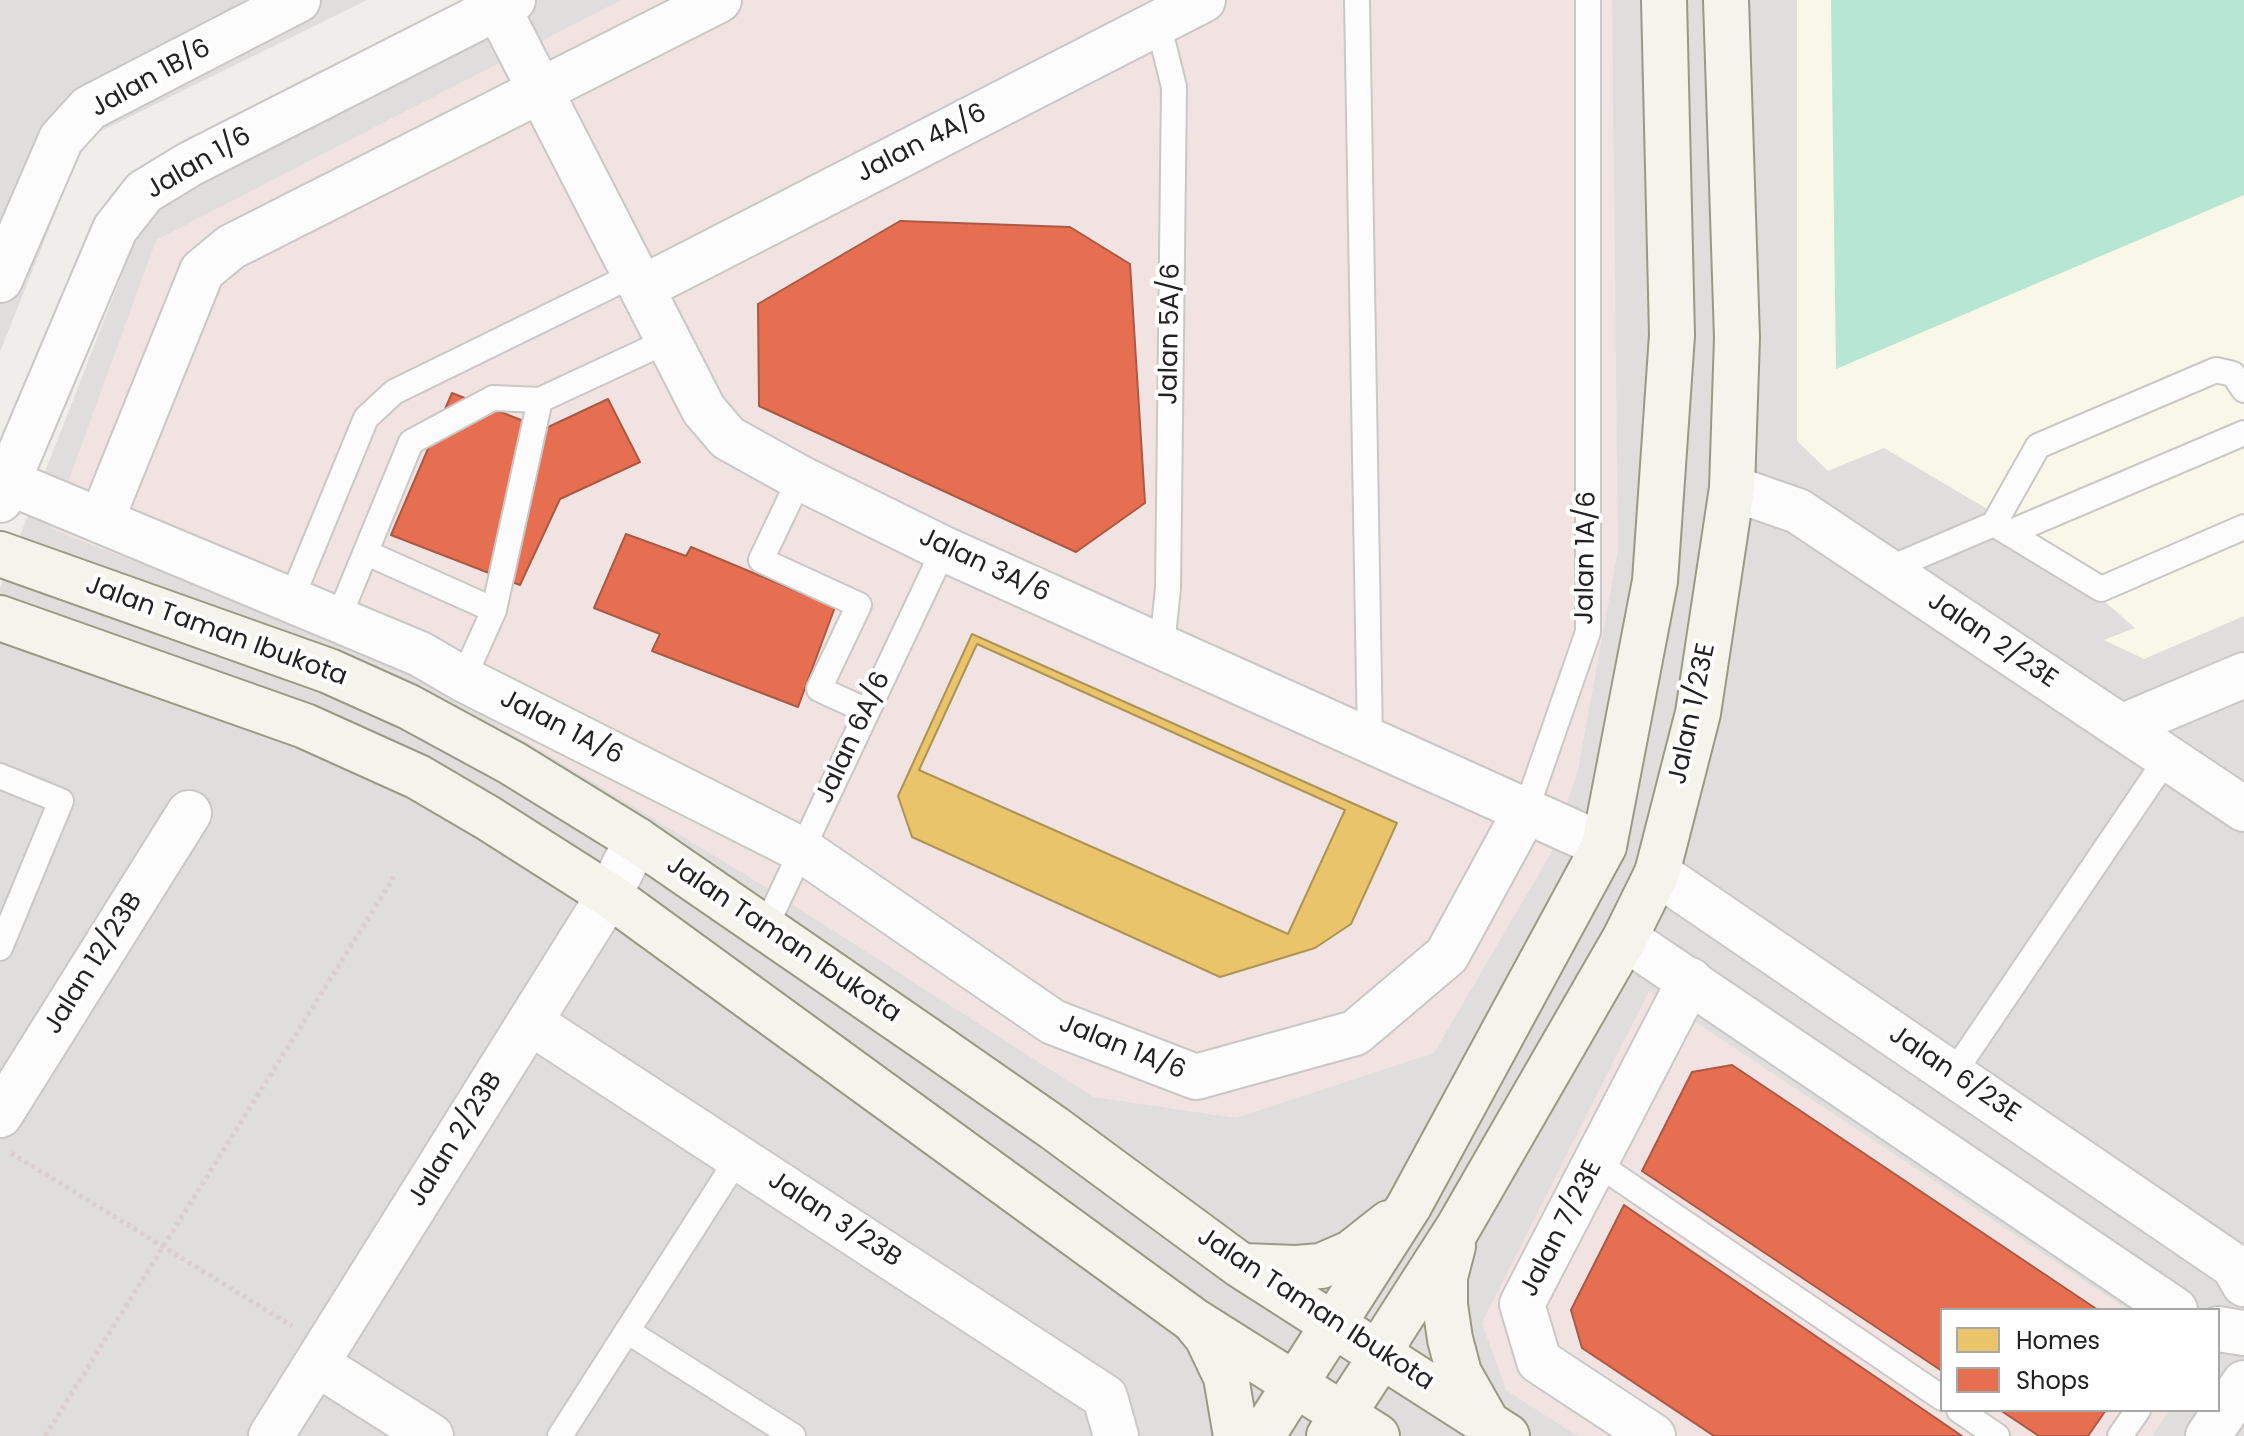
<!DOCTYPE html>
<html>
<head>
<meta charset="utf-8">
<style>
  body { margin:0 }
  #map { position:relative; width:2244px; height:1436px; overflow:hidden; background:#f0eeeb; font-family:Poppins,sans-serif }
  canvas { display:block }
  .legend { position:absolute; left:1940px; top:1308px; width:280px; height:104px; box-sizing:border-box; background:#fff; border:2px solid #a7a7a7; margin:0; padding:10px 14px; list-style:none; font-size:24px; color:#222 }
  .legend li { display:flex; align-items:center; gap:16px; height:40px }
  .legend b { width:40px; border:2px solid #a7a7a7 }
</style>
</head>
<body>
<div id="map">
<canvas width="2244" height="1436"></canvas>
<ul class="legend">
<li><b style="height:22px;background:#e9c46a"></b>Homes</li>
<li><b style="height:22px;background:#e76f51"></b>Shops</li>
</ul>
</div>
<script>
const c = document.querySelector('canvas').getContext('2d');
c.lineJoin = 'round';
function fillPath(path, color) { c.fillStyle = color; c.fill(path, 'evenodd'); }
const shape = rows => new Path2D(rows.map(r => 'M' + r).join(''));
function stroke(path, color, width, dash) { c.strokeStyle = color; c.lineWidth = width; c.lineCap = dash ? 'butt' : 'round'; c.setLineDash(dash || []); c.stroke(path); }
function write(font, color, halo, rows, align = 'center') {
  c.font = font + ' Poppins,sans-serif'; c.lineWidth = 8; c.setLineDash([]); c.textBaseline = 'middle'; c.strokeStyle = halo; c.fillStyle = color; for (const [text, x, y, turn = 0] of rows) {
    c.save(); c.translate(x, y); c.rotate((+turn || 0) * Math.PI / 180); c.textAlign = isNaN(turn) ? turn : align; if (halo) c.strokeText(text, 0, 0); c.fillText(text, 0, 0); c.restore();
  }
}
fillPath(shape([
  [0,0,367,0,85,139,0,352],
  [533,0,2244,0,2244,1436,0,1436,0,587,148,208],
  [1942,1310,2218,1310,2218,1410,1942,1410]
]), '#dfdedc');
fillPath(shape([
  [621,0,1612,0,1618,550,1578,770,1550,855,1434,1053,1236,1118,1093,1097,762,885,399,664,51,529,156,240],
  [1649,991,2128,1310,1942,1310,1942,1410,2170,1410,2152,1436,1577,1436,1506,1390,1482,1323]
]), '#f1e3e1');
fillPath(shape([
  [1797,0,2244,0,2244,616,2144,659,2104,640,2135,628,2023,530,1884,448,1828,471,1797,441]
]), '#f8f7e8');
fillPath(shape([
  [1831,0,2244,0,2244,195,1836,369]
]), '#b7e6d2');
const homes = shape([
  [972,634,1397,823,1351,924,1315,948,1220,977,912,837,898,796,972,634],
  [977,644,1345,810,1288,934,919,770,977,644]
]);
fillPath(homes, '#e9c46a');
stroke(homes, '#ad9354', 2);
const shops = shape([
  [900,221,1070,227,1130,264,1145,503,1076,552,759,406,758,304,900,221],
  [452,393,544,429,608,399,640,462,560,499,520,585,391,535,452,393],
  [626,534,686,556,691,547,835,607,798,707,652,651,660,634,594,608,626,534],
  [1732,1065,2098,1310,1942,1310,1942,1371,1642,1171,1692,1072,1732,1065],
  [1624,1205,1962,1436,1714,1436,1582,1348,1571,1310,1624,1205],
  [2000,1410,2106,1410,2088,1436,2039,1436,2000,1410]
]);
fillPath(shops, '#e76f51');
stroke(shops, '#ac5843', 2);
const lane = shape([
  [1357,0,1370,740],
  [1158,23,1174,87,1168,588,1162,646],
  [800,478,761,560,859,605,819,689,867,711],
  [1994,524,2101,589,2244,527],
  [2011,532,2244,433],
  [367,553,494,610,463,679],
  [1886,570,1994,524,2038,446,2216,370,2233,374,2244,390],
  [291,600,366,418,394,392,635,274],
  [494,610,540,400],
  [338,619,411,442,493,398,540,400,669,340],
  [0,776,61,801,0,948],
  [1526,810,1588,632,1588,0],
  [765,928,944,549],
  [1953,1074,2167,758],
  [1595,1162,1942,1398],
  [627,1331,793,1436],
  [1959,1410,1997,1436],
  [560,1436,738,1158],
  [2120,1436,2138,1410]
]);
const street = shape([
  [498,8,704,410,728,438,800,478,944,549,1604,846],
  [0,280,61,139,89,108,298,0],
  [642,288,1203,0],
  [8,482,420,654,463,679,802,850,1053,1022,1196,1077,1355,1033,1447,955,1526,810],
  [1732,488,1798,511,2244,809],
  [0,500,115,229,144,192,190,164,513,0],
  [101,521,202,271,231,247,719,0],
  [2121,727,2244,675],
  [1657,873,2234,1266,2244,1284],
  [1625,938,2175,1310],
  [530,1022,1105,1397,1116,1436],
  [0,1115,189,813],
  [2218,1329,2244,1333],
  [317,1364,431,1436],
  [271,1436,609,895,637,840],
  [1653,1436,1539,1361,1522,1304,1690,980],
  [2208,1436,2244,1383]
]);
const secondary = shape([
  [0,554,329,671,409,707,512,763,637,840,932,1043,1054,1128,1240,1265,1507,1436],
  [0,618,305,726,418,777,488,818,609,895,1193,1320,1377,1436],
  [1453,1246,1445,1277,1445,1305,1450,1339,1459,1373,1485,1419],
  [1243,1266,1296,1268,1321,1266,1351,1253,1389,1223],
  [1197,1325,1207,1337,1226,1377,1236,1436],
  [1262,1436,1409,1206,1604,846,1655,581,1672,335,1664,0],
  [1329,1436,1382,1355,1390,1334,1458,1228,1625,938,1657,873,1698,713,1732,488,1737,338,1726,0]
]);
stroke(lane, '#c9c8c7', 28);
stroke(street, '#c9c8c7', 48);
stroke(secondary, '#999a82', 48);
stroke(shape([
  [11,1153,292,1326],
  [45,1436,394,877]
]), '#dccecd', 5, [4, 4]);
stroke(lane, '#fdfcfc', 24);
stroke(street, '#fdfcfc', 44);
stroke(secondary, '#f4f4ed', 44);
write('26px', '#222', '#fff', [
  ["Jalan 1B/6",151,79,-29],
  ["Jalan 4A/6",922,144,-27],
  ["Jalan 1/6",199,164,-30],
  ["Jalan 5A/6",1171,334,-89],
  ["Jalan 1A/6",1587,558,-89],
  ["Jalan 3A/6",984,566,25],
  ["Jalan Taman Ibukota",216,632,20],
  ["Jalan 2/23E",1992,641,34],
  ["Jalan 1/23E",1693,714,-78],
  ["Jalan 1A/6",561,728,27],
  ["Jalan 6A/6",854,738,-65],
  ["Jalan Taman Ibukota",783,940,34],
  ["Jalan 12/23B",94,964,-58],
  ["Jalan 1A/6",1122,1048,22],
  ["Jalan 6/23E",1954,1075,34],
  ["Jalan 2/23B",456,1140,-58],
  ["Jalan 3/23B",834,1220,33],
  ["Jalan 7/23E",1562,1229,-63],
  ["Jalan Taman Ibukota",1315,1310,33]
]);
</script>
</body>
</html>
